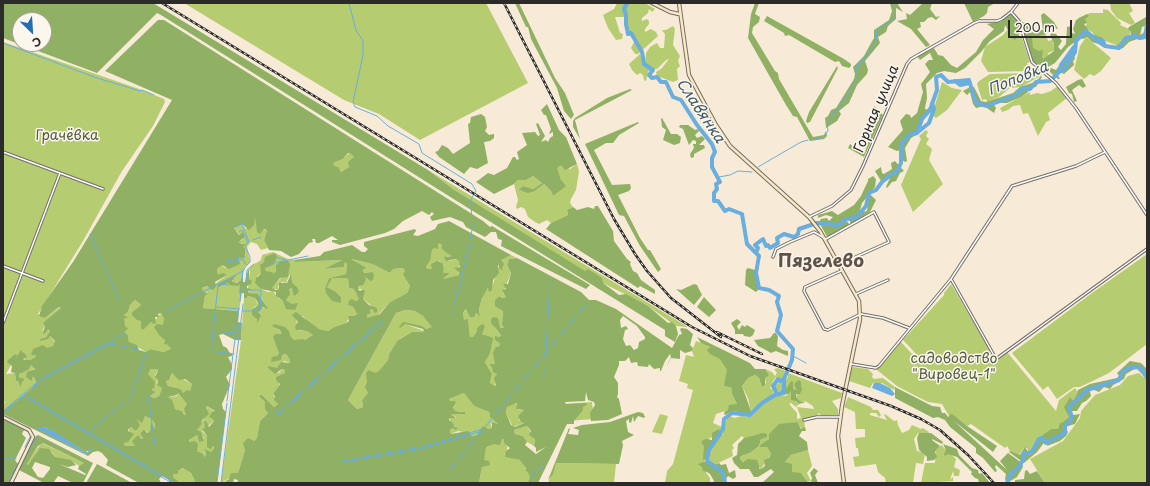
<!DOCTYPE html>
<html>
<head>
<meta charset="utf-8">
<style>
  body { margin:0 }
  #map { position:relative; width:1150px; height:486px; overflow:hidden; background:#f7ebd7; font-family:"Playpen Sans",sans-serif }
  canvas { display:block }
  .frame { position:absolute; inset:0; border:4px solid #2b2b2b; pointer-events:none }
  .north { position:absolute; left:12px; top:12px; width:40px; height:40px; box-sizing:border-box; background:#fbf7ec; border:1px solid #a8a59f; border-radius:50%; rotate:155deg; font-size:11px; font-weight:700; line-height:16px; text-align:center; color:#2b2b2b }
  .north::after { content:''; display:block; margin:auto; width:14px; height:18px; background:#1f6fb2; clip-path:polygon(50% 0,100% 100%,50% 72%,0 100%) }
  .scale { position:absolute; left:1008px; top:20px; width:64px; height:18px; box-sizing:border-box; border:2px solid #2b2b2b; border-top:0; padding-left:5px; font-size:12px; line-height:14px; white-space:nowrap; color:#2b2b2b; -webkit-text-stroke:3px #fbf7ec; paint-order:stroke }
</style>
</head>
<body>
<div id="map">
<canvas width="1150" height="486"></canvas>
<div class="frame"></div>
<div class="north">С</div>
<div class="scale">200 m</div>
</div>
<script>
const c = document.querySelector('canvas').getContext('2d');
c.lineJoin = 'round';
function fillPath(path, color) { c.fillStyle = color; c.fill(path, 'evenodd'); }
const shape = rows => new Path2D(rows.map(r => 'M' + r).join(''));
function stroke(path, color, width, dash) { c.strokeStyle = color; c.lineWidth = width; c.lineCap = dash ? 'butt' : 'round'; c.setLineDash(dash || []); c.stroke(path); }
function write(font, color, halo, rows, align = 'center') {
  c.font = font + ' "Playpen Sans",sans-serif'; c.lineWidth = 3; c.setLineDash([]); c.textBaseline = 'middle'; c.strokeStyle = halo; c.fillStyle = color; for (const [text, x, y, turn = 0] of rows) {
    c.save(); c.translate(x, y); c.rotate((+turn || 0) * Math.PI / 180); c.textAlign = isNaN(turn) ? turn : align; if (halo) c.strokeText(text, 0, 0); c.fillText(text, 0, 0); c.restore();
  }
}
fillPath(shape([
  [184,3,486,3,528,83,420,140,379,114,344,100],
  [617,3,645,3,655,9,652,12,649,9,648,13,642,18,642,21,647,19,649,21,649,24,645,29,645,32,651,29,656,32,658,36,638,54,635,54,631,48,635,40,627,33,625,17,615,17,620,33,623,34,622,39,616,40,608,28,603,15,614,9],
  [1110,3,1129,3,1133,11,1129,13,1135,23,1131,25,1117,18,1111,10],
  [1103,9,1108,10,1121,23,1120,25,1129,29,1131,33,1119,46,1097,38,1092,32,1085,29,1087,23,1080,23,1078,18,1090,13,1103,13],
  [673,26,675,29,673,45,680,56,678,61,680,66,677,69,678,80,673,82,657,76,656,72,662,68,669,59,666,60,657,69,651,69,648,72,646,81,644,80,643,75,640,73,637,75,632,70,629,64,640,54,644,63,645,63,646,53,650,47,657,43,660,48,664,48,665,34,662,30,666,30],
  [1008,29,1017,33,1022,38,1030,62,1027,63,1030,71,988,72,981,61,985,47,1003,35],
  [1045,32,1048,41,1052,40,1056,50,1048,53,1049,57,1038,63,1027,37],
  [1086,37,1111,58,1101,71,1094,76,1090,74,1084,79,1074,70,1080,46],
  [3,42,142,90,164,99,165,102,153,126,122,171,83,241,38,314,45,318,60,307,61,308,45,326,42,331,48,328,50,331,46,337,40,339,40,341,50,336,55,342,53,346,35,355,37,357,30,360,25,361,23,351,11,365,6,374,15,373,16,380,18,380,21,388,22,382,19,378,19,374,31,365,35,368,30,371,29,377,32,381,32,377,34,377,36,382,31,389,3,411,3,406,5,402,3,400,4,391,3,390],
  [1037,69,1041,71,1042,75,1021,87,1010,88,999,97,987,102,986,99,982,100,977,84,979,81,990,74,1031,73],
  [942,82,952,88,962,90,947,110,936,118,932,115],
  [1058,86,1067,98,1048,113,1050,120,1046,122,1038,136,1028,113,1023,114,1020,105,1013,106,1008,110,1002,112,1000,108,1030,92,1030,95,1037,93,1042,94,1051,91],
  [926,130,928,132,926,136,929,139,926,144,932,149,929,160,943,184,913,212,901,185,921,139,919,136],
  [350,152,354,157,349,167,341,172,333,166,333,163,343,159],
  [561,164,570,169,577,164,579,171,576,190,571,199,570,203,573,207,567,210,568,215,551,223,547,220,539,224,535,222,528,217,525,209,521,207,517,209,516,207,518,200,514,184,518,180,526,180,533,176,542,183,533,189,523,186,520,191,535,191,544,184,551,191,553,196,561,180,556,168],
  [428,170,688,327,676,326,648,306,603,283,453,189],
  [255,218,257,229,267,230,264,240,268,248,261,250,257,244,251,242,247,247,250,262,245,266,241,280,234,283,232,279,236,276,220,286,228,283,229,285,240,284,241,285,239,294,242,293,239,311,203,308,205,296,208,292,204,292,202,288,215,284,227,275,218,275,217,269,222,265,225,268,242,256,244,251,242,243,241,245,239,242,243,239,234,228,242,224,246,229],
  [438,243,442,245,441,248,444,251,451,254,452,256,447,256,449,261,457,259,459,261,461,265,458,267,459,275,443,279,449,274,443,273,444,270,443,263,439,261,432,269,428,269,426,267,431,259,432,250],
  [273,252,288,259,294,260,295,262,342,260,325,269,344,267,345,262,347,264,346,274,329,278,325,288,341,297,336,292,327,287,329,281,332,278,346,277,348,279,349,288,354,289,360,299,348,305,353,307,357,314,354,316,350,316,346,323,334,327,328,331,319,329,310,324,303,316,296,319,299,331,307,331,313,335,305,340,303,339,294,341,291,337,289,331,275,328,280,330,282,334,275,334,274,340,278,347,279,353,277,356,286,354,290,360,290,363,284,361,277,368,268,368,279,373,282,369,285,370,285,373,282,375,278,387,273,394,278,404,274,407,261,394,259,395,265,402,266,409,268,413,260,421,257,438,245,450,238,473,221,483,241,340,244,298,246,299,248,296,255,298,258,305,254,307,255,317,257,319,260,318,258,312,261,308,268,308,260,296,249,293,248,286,252,282,249,279,250,271,248,270,251,266,261,260,262,255],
  [264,262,267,266,265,268,266,272,274,275,276,271,282,277,272,287,273,289,279,289,278,286,282,282,286,283,290,274,292,288,289,289,286,300,292,304,279,299,273,291,268,292,261,289,257,276,261,274,262,264],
  [1147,254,1147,344,1109,373,1080,387,1074,387,1057,399,1048,386,1043,390,1012,353,1092,293],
  [511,255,517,258,509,259,507,265,511,273,503,293,506,298,502,298,501,296,497,299,503,311,502,323,504,328,503,329,494,327,501,335,495,340,500,344,498,347,496,346,495,364,492,367,497,374,495,386,490,383,492,374,485,362,487,355,490,353,490,344,488,337,477,331,473,337,470,337,468,320,464,320,463,313,467,309,480,316,479,309,482,298,486,290,492,287,500,263,502,268,500,260],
  [350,259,372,264,390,273,393,269,403,268,405,271,404,274,410,286,407,293,390,302,379,314,367,319,367,315,371,313,370,310,372,309,375,312,373,307,363,299,365,291,363,289,358,289,364,279,366,277,368,278,372,272,364,273,363,270,367,268],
  [951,284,987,345,994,362,1007,352,1056,411,1059,400,1075,388,1077,391,1076,401,1074,402,1070,398,1067,402,1069,417,1062,424,1060,422,1058,430,1051,429,1041,438,1030,455,1027,448,1024,448,1019,455,1010,451,1007,446,1005,448,971,424,967,426,954,415,949,416,942,404,928,402,914,395,897,386,877,370,900,341,915,357,917,355,903,340,944,295,944,293],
  [135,300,141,305,132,312,141,321,141,328,156,319,161,313,164,319,165,344,169,345,171,350,164,352,150,349,146,352,129,342,128,335,124,332,124,319,127,316,124,315,128,312,130,305],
  [405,310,415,311,423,316,433,327,427,329,405,324,424,331,422,332,412,332,399,339,389,354,388,360,379,372,367,379,368,393,362,400,363,407,357,409,348,400,396,313],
  [696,341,707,345,723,361,735,362,724,386,732,388,732,394,737,404,728,410,716,414,713,423,722,427,715,440,710,437,703,468,710,478,710,483,665,483,667,471,673,464,693,390,687,388,688,384,679,381,686,355,694,357,692,351],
  [852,367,868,369,873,374,872,377,874,379,883,378,895,387,894,390,882,383,873,383,870,388,849,381],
  [778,368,785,371,783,379,780,380,776,377,773,381,770,388,773,390,773,395,760,402,759,405,751,411,748,398,742,386,748,378,755,375,759,378,762,387,766,383,765,378,768,375,765,369,772,372,775,376,777,373,774,369],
  [151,369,157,369,158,371,155,375,158,380,156,383,162,388,159,396,154,398,150,396,156,392,152,390,148,374],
  [172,373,192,384,190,391,183,393,181,389,168,386,166,380,170,378],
  [788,373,842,393,841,398,832,401,838,409,838,415,822,416,818,413,818,415,804,419,805,427,802,429,796,422,778,426,769,439,761,444,761,447,767,447,771,454,761,469,740,460,741,456,750,453,759,446,761,439,756,435,745,439,742,436,732,445,734,448,732,450,733,456,714,465,709,460,708,454,722,435,727,418,730,416,734,418,742,416,751,417,762,405,775,396,777,393,774,386,780,382,784,382,788,377],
  [801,382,796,397,800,401,805,401,813,406,814,409,797,407,801,418,797,419,797,413,789,404,791,403,796,407,799,404,791,397,794,392,791,390,786,396,777,395,782,389,797,390,797,383],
  [1139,373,1147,380,1147,483,1045,483,1030,459,1063,441,1080,418,1081,411,1095,395,1120,385,1128,376],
  [178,393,187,404,186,414,184,415,182,411,175,409,168,397,177,396],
  [464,393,474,406,489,412,490,417,498,424,492,422,491,425,492,428,481,431,477,435,472,436,469,433,458,431,451,434,450,430,454,427,449,418,456,418,456,417,451,414,464,411,455,411,453,409,456,403,450,401,449,399],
  [848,397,871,407,873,410,878,410,881,415,879,417,876,413,870,413,870,415,887,420,884,415,885,414,894,421,897,420,898,425,902,433,909,430,912,425,921,429,923,428,929,432,926,436,918,433,914,439,917,451,925,453,923,464,916,463,913,483,886,483,885,478,878,472,876,464,855,467,853,457,859,456,858,448,856,448,855,438,865,437,865,429,856,429,855,412,844,407],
  [592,402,594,419,567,421,565,404],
  [516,403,518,410,524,410,519,420,524,423,513,427,506,413,507,407],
  [207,406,215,412,214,421,202,431,207,436,207,442,214,448,211,452,204,451,206,454,205,457,202,453,197,451,189,440,197,435,199,442,204,438,197,430,204,418],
  [660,414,668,416,662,434,652,432],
  [145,416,151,419,156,423,156,429,151,427,151,432,148,433,144,429,140,434,143,437,135,446,125,446,124,443,129,440,132,436,128,429,132,427,136,419],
  [527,426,535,439,534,446,527,442,523,436,515,434,514,430],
  [488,433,509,434,506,457,525,461,525,455,515,446,517,445,529,451,532,457,530,462,526,463,525,471,532,473,530,483,479,483],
  [42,443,84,463,83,464,79,466,75,463,55,457,52,452,38,450,34,459,28,465,27,464,34,452],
  [941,445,956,459,954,467,960,470,959,476,954,476,953,471,950,480,953,477,953,481,921,483,925,463,935,463,936,450],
  [808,450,812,466,807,473,811,481,808,482,803,475,792,472,785,462,791,455],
  [555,463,616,464,614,483,548,483],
  [184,468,191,473,195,481,193,483,181,483,173,477,173,474,178,474,178,471]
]), '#b6cc71');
fillPath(shape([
  [3,3,153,3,428,170,453,189,548,248,585,271,588,269,602,278,603,283,619,295,626,294,648,306,668,323,672,322,676,326,678,334,675,342,665,336,665,330,452,198,161,15,157,13,97,73,3,38],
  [20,20,44,20,44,44,20,44],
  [515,3,519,3,555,78,565,93,574,115,571,119,564,111,557,88,531,39,528,27,526,27],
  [755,3,759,3,755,14,760,17,759,22,753,27,752,33,775,71,778,73,779,79,813,137,824,135,826,131,827,136,824,139,810,141,797,117,793,116,786,105,748,38,751,14],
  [890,3,897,3,903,12,896,8,896,19,888,26,886,32,878,37,880,43,865,61,868,70,867,74,857,85,849,103,839,111,841,114,837,121,826,128,825,118,828,116,831,110,836,108,854,79,855,74,853,67,864,56,871,43,874,38,874,30,889,20,892,11],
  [923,3,932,3,930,9,936,17,940,16,936,20,932,17,928,18,924,22,920,22,921,27,917,29,930,45,926,47,911,29,897,21,907,19,906,13,910,15],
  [964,3,995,3,988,7,987,13,984,16,973,22],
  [1044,13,1054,22,1058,29,1047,27,1048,30,1045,34,1032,38,1033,48,1039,51,1043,50,1042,57,1043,59,1054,51,1054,44,1050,35,1052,33,1056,34,1062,41,1058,47,1061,50,1066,44,1067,27,1072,26,1072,33,1075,34,1073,29,1076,20,1087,14,1089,16,1085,19,1087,23,1084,24,1088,29,1083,33,1087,32,1103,38,1104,44,1102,45,1092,42,1087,37,1083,39,1080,38,1068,47,1055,63,1044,69,1040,67,1033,61,1023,32,1025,29,1022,22,1027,23,1030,33,1040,30,1043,30,1041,15],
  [1011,14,1019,23,1022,30,1015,40,1013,39,1005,25,1004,31,990,41,981,52,965,68,956,73,944,71,937,73,926,84,927,98,925,108,926,110,930,107,931,109,921,120,916,135,911,138,905,148,907,161,905,162,899,158,901,150,897,151,888,147,903,130,900,121,906,114,910,115,911,118,917,113,923,92,921,84,930,72,925,64,929,60,933,60,930,53,920,60,917,56,934,48,938,55,943,56,951,65,957,68,976,52,983,40,994,29,987,24,1002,21],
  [1147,14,1147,25,1142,27,1140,35,1145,32,1145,36,1129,42,1123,48,1117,50,1116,46,1124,40,1131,38,1131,32,1128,29,1129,27,1146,17],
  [767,16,844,59,851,64,851,66,849,68,842,66,839,61,835,62,789,35,785,36,784,33,764,21],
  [158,20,164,20,483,221,490,227,492,226,590,285,586,289,501,246,502,240,498,239,496,232,491,232,485,237,466,227,463,222,450,217,432,221,430,217,434,214,432,212,429,215,422,211,403,221,394,229,385,233,340,245,332,242,332,240,338,240,332,236,319,243,316,243,315,239,312,239,313,242,309,243,299,254,291,257,281,251,269,250,264,240,267,230,264,229,260,234,257,232,255,218,254,225,249,230,242,224,234,228,239,235,244,232,244,237,239,242,241,244,245,244,243,247,245,248,245,253,244,257,238,258,240,264,229,269,222,265,217,269,218,275,223,273,227,275,215,282,216,286,214,289,212,290,207,286,202,288,204,292,208,293,205,296,203,308,239,311,238,322,242,323,241,340,235,340,223,334,219,335,223,346,227,348,229,352,232,354,232,356,228,357,232,365,232,369,226,377,230,385,222,404,223,409,226,412,217,483,193,483,195,481,191,473,183,468,178,471,178,474,173,474,173,477,181,483,171,483,167,478,162,476,159,479,161,483,139,483,106,465,108,460,102,453,98,451,93,452,88,456,84,454,3,414,3,411,31,389,36,382,34,377,32,377,32,381,26,377,27,372,35,369,31,365,28,370,19,374,19,378,23,378,24,380,22,382,21,388,18,381,16,381,15,373,11,372,12,366,7,362,8,360,15,354,17,355,16,358,21,350,26,355,27,357,23,359,25,360,30,360,36,357,35,355,31,355,33,349,43,345,47,348,53,346,55,341,50,336,48,339,40,341,40,339,46,337,50,331,48,329,45,334,43,333,45,326,43,323,61,308,59,307,45,318,39,316,42,306,73,262,172,100,105,71],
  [348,153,350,153,354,157,348,162,349,167,341,172,338,167,334,166,333,163,343,159],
  [135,300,141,305,132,312,132,315,137,320,141,321,141,328,143,330,151,322,154,324,156,323,155,317,159,317,158,314,161,313,164,319,163,325,157,324,154,327,159,335,165,340,164,344,168,345,171,349,164,352,150,349,146,352,139,350,137,345,129,342,128,335,124,332,128,329,125,326,124,319,128,317,124,315,128,312,130,305],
  [151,369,157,369,158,371,155,377,158,380,157,385,162,388,159,396,154,398,150,396,156,392,152,390,152,388,154,389,155,382,148,374],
  [172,373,179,380,185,379,192,384,190,391,187,390,183,393,181,389,168,386,166,381,169,380],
  [178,393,187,404,184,409,186,414,184,415,182,411,175,409,172,400,168,397,177,395],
  [207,406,215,411,212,412,209,417,213,419,214,421,209,427,206,421,204,422,205,428,202,429,207,436,207,447,208,448,211,449,213,446,214,448,211,452,204,449,206,454,205,457,202,453,197,451,198,444,195,441,190,442,189,440,197,435,199,442,204,441,201,432,197,430,201,425,202,420,209,414,206,408],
  [145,416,151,419,155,423,155,429,151,423,150,432,147,433,144,429,140,434,143,438,141,439,138,435,132,441,135,446,125,446,124,443,128,442,134,434,128,431,128,429,132,427,134,430,137,430,140,425,136,419,142,423],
  [37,428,44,427,54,432,85,452,91,450,86,454],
  [1071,50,1073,51,1075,59,1073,61,1074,65,1064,74,1060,72,1058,75,1060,79,1058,79,1050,72,1049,69,1051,68,1056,70,1061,63,1066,61,1066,56],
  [837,66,838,68,810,122,807,123,806,121,809,112],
  [1041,76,1042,77,1036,87,1029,88,1028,92,1021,97,1007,103,997,103,994,105,996,108,994,113,984,106,976,108,973,104,970,92,967,95,963,91,970,87,974,87,981,101,986,102,1013,93,1020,87,1035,82],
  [1082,79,1086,86,1083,88,1079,85,1072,90,1077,101,1074,102,1072,94,1069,93,1066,87,1078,80],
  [630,89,632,90,575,120,580,139,573,127,573,121,575,118,607,98],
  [547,104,559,130,566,137,577,164,565,170,561,165,557,168,561,180,566,186,553,196,551,191,544,184,535,191,528,193,519,190,523,186,533,189,542,183,533,176,526,180,518,180,514,184,494,194,476,182,488,173,494,175,507,168,513,157,515,157,517,160,519,159,517,152,527,145,522,133,535,132,538,136,540,135,536,124,538,123,545,136,541,142,546,140,548,142,550,138,553,136,553,132,549,134,551,129,546,115,544,115,541,110],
  [874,106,883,115,864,157,848,148,850,144,862,153,865,152,870,137,867,132,872,134,873,129,875,128,876,124,879,120,879,117,873,113],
  [481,114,485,117,487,127,485,131,489,135,494,134,494,138,490,141,484,142,488,163,477,169,470,167,464,174,439,157,435,152,438,151,442,145,448,148,453,154,470,143,468,124,470,123,471,117],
  [662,118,671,134,677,134,681,137,680,143,674,145,663,140,666,130,662,127,661,119],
  [638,122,639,123,619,135,613,143,606,143,594,150,612,185,630,184,631,188,629,191,618,195,640,238,648,250,650,250,661,269,658,272,640,246,624,216,619,215,585,144],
  [680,125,688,125,695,130,698,129,699,131,695,135,697,138,702,136,705,139,699,145,704,145,705,148,694,154,694,157,691,158,690,154,694,148,693,144,696,144,696,141,693,140,689,145,683,129,679,127],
  [895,161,904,171,900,173,896,181,892,182,887,188,886,187,890,178,886,181,881,181,875,171,881,167,882,173,884,174,892,169,891,163],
  [873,176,876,179,875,187,862,203,860,210,862,212,867,211,869,196,871,195,876,200,870,212,851,224,849,219,846,219,842,224,847,221,849,224,834,235,828,237,826,235,819,222,821,219,827,218,829,221,833,217,826,215,818,218,818,215,832,211,838,215,854,205,861,196,868,181,868,179],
  [595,206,598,206,613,231,614,241,627,259,631,262,630,264,633,271,637,273,641,280,655,290,655,294,640,286,638,288,546,229,551,223,568,215,567,210,573,207,577,210,588,207,594,209],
  [449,221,511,255,501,260,504,264,502,268,503,271,499,268,499,264,498,267,499,273,493,280,492,290,489,292,488,288,482,298,479,309,480,317,476,313,474,317,470,317,466,309,463,313,464,320,468,319,470,337,473,337,477,331,477,328,482,324,485,326,482,334,493,338,490,353,485,362,492,374,490,383,495,386,496,385,494,378,497,374,493,372,492,367,489,364,495,364,493,353,496,346,498,347,500,344,495,340,495,336,499,337,501,335,491,323,491,319,493,317,498,318,500,328,504,328,502,324,503,311,495,306,495,300,500,296,502,298,506,298,502,290,506,289,503,284,508,284,511,273,507,265,509,259,517,258,581,292,589,300,596,300,616,309,672,348,679,335,682,334,680,329,682,328,687,329,693,334,690,345,693,348,692,351,685,353,680,350,680,359,671,358,666,368,671,357,670,354,665,361,661,371,660,371,660,368,654,369,649,364,648,367,638,366,637,362,631,363,629,357,625,361,619,361,619,365,614,377,618,383,618,394,617,397,619,399,622,414,608,420,591,421,590,413,595,405,594,402,588,400,586,392,585,401,565,402,566,404,586,403,587,405,583,407,583,410,574,421,574,424,567,424,538,483,528,483,530,477,528,472,525,471,526,468,520,460,505,457,506,451,510,448,504,443,504,439,502,439,500,445,494,444,486,447,484,460,489,461,490,465,482,467,479,483,237,483,238,480,234,479,233,483,223,483,229,479,231,473,238,473,245,450,243,443,248,438,254,441,257,438,260,421,268,413,265,409,265,402,259,396,261,394,274,407,278,404,274,400,275,396,273,394,280,384,276,380,276,377,285,373,285,370,282,369,275,374,268,368,268,366,277,368,281,362,290,363,290,360,286,354,282,355,281,360,271,362,272,357,277,356,279,353,273,337,275,334,282,334,280,330,272,326,274,324,285,327,289,331,291,337,294,340,303,339,305,340,313,335,307,331,296,330,295,327,298,322,292,315,296,312,319,329,328,331,334,327,346,323,349,321,348,316,354,316,357,314,353,307,348,305,349,301,351,299,356,301,359,299,354,289,349,288,348,279,346,278,332,278,327,287,336,292,341,297,341,303,332,301,326,293,325,288,329,278,346,274,347,264,345,262,344,267,324,269,342,260,295,262,294,260,320,256,324,252,352,245,362,252,365,252,368,249,364,246,364,242,415,229,416,231,413,235,418,236,435,229,438,224],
  [438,243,442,245,441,248,444,251,452,256,444,257,446,261,456,259,459,261,460,267,454,268,459,272,459,275,443,279,450,273,443,273,444,270,443,263,437,261,431,264,432,269,428,269,426,267,431,259,432,250,434,248,438,249],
  [351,259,372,264,390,273,393,269,403,268,405,271,403,274,410,286,407,293,390,302,380,314,367,318,367,315,371,313,370,310,372,309,375,313,377,312,377,308,369,305,363,299,365,291,363,289,360,291,358,289,359,286,363,285,365,282,366,277,370,281,373,280,374,274,372,272,364,273,363,270,367,268],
  [405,310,415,311,423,316,432,327,426,329,422,326,403,322,399,327,400,328,405,324,423,329,424,331,422,332,412,332,398,340,389,354,388,360,379,371,375,373,369,370,366,373,367,382,365,387,368,393,362,400,363,407,357,409,348,400,396,313],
  [623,316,637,326,645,337,645,339,639,342,638,348,634,350,630,345,626,346,623,339,625,330,628,329,626,326,621,328,620,320],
  [464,393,474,406,489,412,490,417,498,424,492,422,492,428,488,429,483,426,477,435,472,436,468,431,451,434,450,430,453,428,455,430,458,428,454,427,453,423,449,420,449,418,456,418,451,414,465,414,465,412,455,411,453,408,456,403,455,401,450,401,449,399],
  [517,403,516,409,524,410,518,416,521,422,524,423,515,427,511,425,506,413,507,407],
  [527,426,531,431,529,435,535,439,534,446,536,448,536,452,546,447,536,454,525,445,527,442,523,436,515,434,514,430],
  [275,253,277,257,273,265,265,268,266,271,272,272,274,274,276,271,276,265,281,261,288,261,290,264,288,277,280,278,272,288,276,290,279,289,279,283,287,283,291,274,292,283,297,287,299,292,294,296,292,288,289,289,290,294,286,300,292,304,298,303,295,310,286,309,283,301,276,296,276,292,261,289,255,283,256,278,261,274,260,265,264,262,265,257],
  [748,268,755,270,758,290,756,292,745,285,746,270],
  [248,270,249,270,249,279,252,281,251,284,247,286,247,288,251,289,248,291,249,293,258,294,268,308,267,309,263,307,258,312,261,316,257,323,257,319,253,316,252,314,252,310,258,305,258,303,255,298,248,296,246,299,244,298,244,293,239,294,240,284,238,286,229,285,228,283,218,287,218,284,236,275,232,281,236,283,241,280,243,271,243,282,245,282],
  [694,284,697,285,702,295,694,305,676,289,681,290],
  [704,297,716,310,709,317,697,307],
  [737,319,741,322,737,326,739,330,742,325,745,327,747,325,755,330,753,335,750,337,744,336,743,334,735,334,735,330,731,323],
  [774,333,776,333,778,337,777,346,783,350,788,351,788,356,776,351,771,353,764,349,758,346,754,340,770,338],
  [697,337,750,363,755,369,765,369,769,375,765,378,765,385,762,387,759,378,755,375,748,378,742,386,751,411,749,414,733,411,725,415,724,414,725,411,728,410,729,405,737,404,732,394,732,388,724,386,727,370,720,359,710,354,707,350,710,347,701,343],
  [1130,361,1141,363,1147,369,1147,379,1136,368,1126,374,1124,379,1113,385,1110,389,1104,387,1099,392,1089,388,1091,396,1086,401,1082,403,1077,411,1069,411,1074,415,1080,414,1075,424,1065,427,1068,432,1066,436,1060,441,1047,446,1048,441,1046,440,1037,452,1024,463,1009,452,1010,451,1020,455,1025,447,1030,455,1043,435,1051,429,1058,429,1060,422,1062,423,1069,417,1064,407,1070,397,1074,402,1078,390,1090,384,1117,378,1119,376,1117,373],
  [799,380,801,382,801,386,802,389,800,394,796,394,796,397,800,401,806,402,799,404,796,401,791,400,791,391,788,394,777,395,782,389,786,389,791,381,793,382,793,389,797,390,794,384],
  [895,387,932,406,940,407,942,413,945,413,948,417,951,414,954,415,967,426,997,446,993,452,954,421,1007,470,1000,461,1008,453,1022,463,1023,467,1017,477,1007,483,1005,479,1006,474,996,465,995,467,997,471,995,472,983,458,976,453,976,448,950,427,945,420,938,417,933,418,895,398],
  [638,412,643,413,645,417,644,418,638,416,634,422,633,416,631,423,629,422,629,419,626,421,628,432,634,435,622,441,623,445,619,464,556,463,553,474,548,480,569,428,570,429,568,434,578,435,579,430,573,428,582,425,610,422],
  [3,419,24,430,22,434,26,438,15,460,18,464,8,483,3,483],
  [797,422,801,429,805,427,806,431,802,431,799,436,807,442,808,450,791,455,785,462,792,464,792,472,801,473,808,482,811,482,812,478,810,473,814,468,818,471,815,475,818,483,762,483,774,472,771,469,758,477,754,477,749,469,740,469,734,463,732,458,737,455,738,444,744,438,763,433,767,434,767,437,761,439,759,446,750,453,741,456,740,459,743,462,748,459,757,460,759,466,759,469,761,469,765,466,764,460,769,458,771,454,767,447,760,447,761,444,769,439,769,434,779,424],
  [719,429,722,435,715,445,710,451,707,451,706,459,703,460,704,446,701,442,705,439,712,440,712,433],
  [919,433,931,433,943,442,942,444,932,439,932,440,940,446,937,449,935,452,937,457,934,460,927,461,927,457,919,450,917,438],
  [38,435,93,463,83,483,73,483,58,476,54,482,44,483,19,470,36,436],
  [43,443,84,463,79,466,78,469,86,474,85,475,59,464,68,467,76,465,71,460,55,457,49,449,40,448,28,465,27,464,34,452,38,446],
  [35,462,50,467,50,469,43,478,38,477,32,468],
  [943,444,957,449,959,455,972,468,978,470,979,474,982,473,990,483,979,483,978,479,975,478,971,474,972,472,957,457,948,454,945,456,944,454,946,450],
  [709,460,714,465,719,463,721,465,726,464,729,473,735,470,736,477,733,479,728,476,725,480,725,483,713,483,714,481,710,474,707,472,703,471,702,467,698,464],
  [97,464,132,483,86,483],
  [1027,470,1030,474,1037,471,1045,483,1015,483,1015,480,1024,479,1025,471]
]), '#90b063');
fillPath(shape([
  [874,383,880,383,890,388,895,394,892,396,872,388],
  [34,427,44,427,55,432,85,452,88,452,90,446,91,450,86,454]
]), '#69aede');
stroke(shape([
  [349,3,356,30,363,41,363,55,353,102,355,107,377,116,388,126,419,144,422,153,472,184,476,191,471,199,472,230,460,286,454,303,453,316],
  [3,43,97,78,140,91,142,90,154,95],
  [810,140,822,138,828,131,827,123,833,119,835,111,838,110,858,77,856,67,865,58,876,41,877,29,894,19,893,3],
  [758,167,801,142,808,140],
  [719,177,730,175,738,171,752,172],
  [236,227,242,224,249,242],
  [90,234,120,301],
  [253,240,261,237],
  [275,257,286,260],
  [227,261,245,257],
  [228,263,243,259,246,265],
  [269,264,308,256],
  [220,284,228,285],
  [218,285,211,351,234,354],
  [240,301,243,271],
  [216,307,239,309],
  [166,311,243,271,246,266,250,262,250,257,245,245,248,243,242,230,239,232],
  [243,311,260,311,261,290,245,290,247,270,254,264],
  [213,331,236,333],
  [546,351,550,282],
  [792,357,795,357,806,363],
  [545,375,546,354],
  [148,396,155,445],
  [28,397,175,483],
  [27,398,172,483],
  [227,401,239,308],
  [3,411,42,378,126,333],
  [3,413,42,380,110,344,138,349],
  [277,414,382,320],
  [278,415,383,322],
  [3,419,29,432],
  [91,432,95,426,131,398,146,352],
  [25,447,31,435],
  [3,459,16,459],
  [342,461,422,447,483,429],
  [344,462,422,449,482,431],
  [19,470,36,437],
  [448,472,587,303],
  [8,483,18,464],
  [217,483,227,403],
  [221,483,243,304],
  [532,483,531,479,535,470,540,469,543,465]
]), '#69aede', 1);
stroke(shape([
  [627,3,624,9,626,15,626,24,628,34,631,33,642,52,644,64,653,70,649,75,652,78,657,77,661,82,666,82,673,97,681,100,697,125,712,144,715,152,712,158,712,167,720,182,716,184,717,189,714,193,714,201,718,201,725,211,729,209,742,214,747,244,759,256,756,273,759,288,769,290,779,296,777,302,781,315,777,331,793,349,792,360,784,379,780,381,778,379,773,386,776,392,775,395,762,403,750,415,732,413,724,419,723,429,709,450,707,459,708,462,721,471,724,475,725,483],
  [1095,39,1105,46],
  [1059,72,1061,65,1074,47],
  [955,81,960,85,970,83],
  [918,132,929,123,934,109,932,103],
  [756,253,758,248,755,245,763,239,766,246,768,245,770,248,778,243,777,238,784,234,794,237,798,234,799,229,817,223,839,225,846,219,856,218,866,206,869,193,876,190,882,182,893,173,897,172,901,163,901,144,909,135,917,133,922,119,930,110,937,90,936,77,941,75,948,82,969,80,976,103,987,106,1016,95,1023,88,1030,89,1036,82,1050,81,1059,72,1064,70,1075,52,1076,41,1086,31,1095,39,1103,41,1105,46,1119,48,1126,38,1134,36,1140,38,1145,37,1147,24],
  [775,395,784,393,784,379],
  [1007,483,1010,475,1019,467,1023,460,1023,454,1032,452,1039,439,1042,438,1046,443,1065,433,1065,426,1072,418,1069,407,1087,390,1119,380,1123,371,1129,368,1140,367,1147,378]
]), '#69aede', 4);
const street = shape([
  [1011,12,1019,21,1032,62,1056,83,1076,108,1147,215],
  [3,152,103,189],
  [809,217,832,206,851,190,863,166,907,64,911,59,974,23,979,21,997,21,1002,19,1011,12,1018,3],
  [773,257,776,249,790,242,814,232,826,239,874,212,889,242,840,264],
  [3,266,43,281],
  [841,271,805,287,804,291,824,329,828,330,861,314,883,318,909,328],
  [951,279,996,359,1147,249],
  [856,294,888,280],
  [3,323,60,173],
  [851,364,876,368,879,366,951,279,1012,186,1076,166,1105,152],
  [804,420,817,417,840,417]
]);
const secondary = shape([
  [652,3,670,12,679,14],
  [679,3,689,75,716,125,730,146,809,217,820,231,859,301,860,319,842,406,838,436,844,483],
  [3,417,29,430,33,437,11,483]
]);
stroke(street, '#726e67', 3.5);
stroke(secondary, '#726e67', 4.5);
stroke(street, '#fff', 1.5);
stroke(secondary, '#f8e8c3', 2.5);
const rail = shape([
  [162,3,692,327,750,356,891,406,921,419,940,430,968,455,994,483],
  [504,3,614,219,635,254,647,271,671,298,721,337],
  [717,332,762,354]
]);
stroke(rail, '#2b2b2b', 2.5);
stroke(rail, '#fbf7ec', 1, [3]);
write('14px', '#2b2b2b', '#fbf7ec', [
  ["Горная улица",877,109,-67]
]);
write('14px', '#555b40', '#fbf7ec', [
  ["Грачёвка",67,136],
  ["садоводство",954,359],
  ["\"Вировец-1\"",954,375]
]);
write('italic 15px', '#41596a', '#fbf7ec', [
  ["Поповка",1018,79,-23],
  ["Славянка",700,111,56]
]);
write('bold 18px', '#625348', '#fbf7ec', [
  ["Пязелево",821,262]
]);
</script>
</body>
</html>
